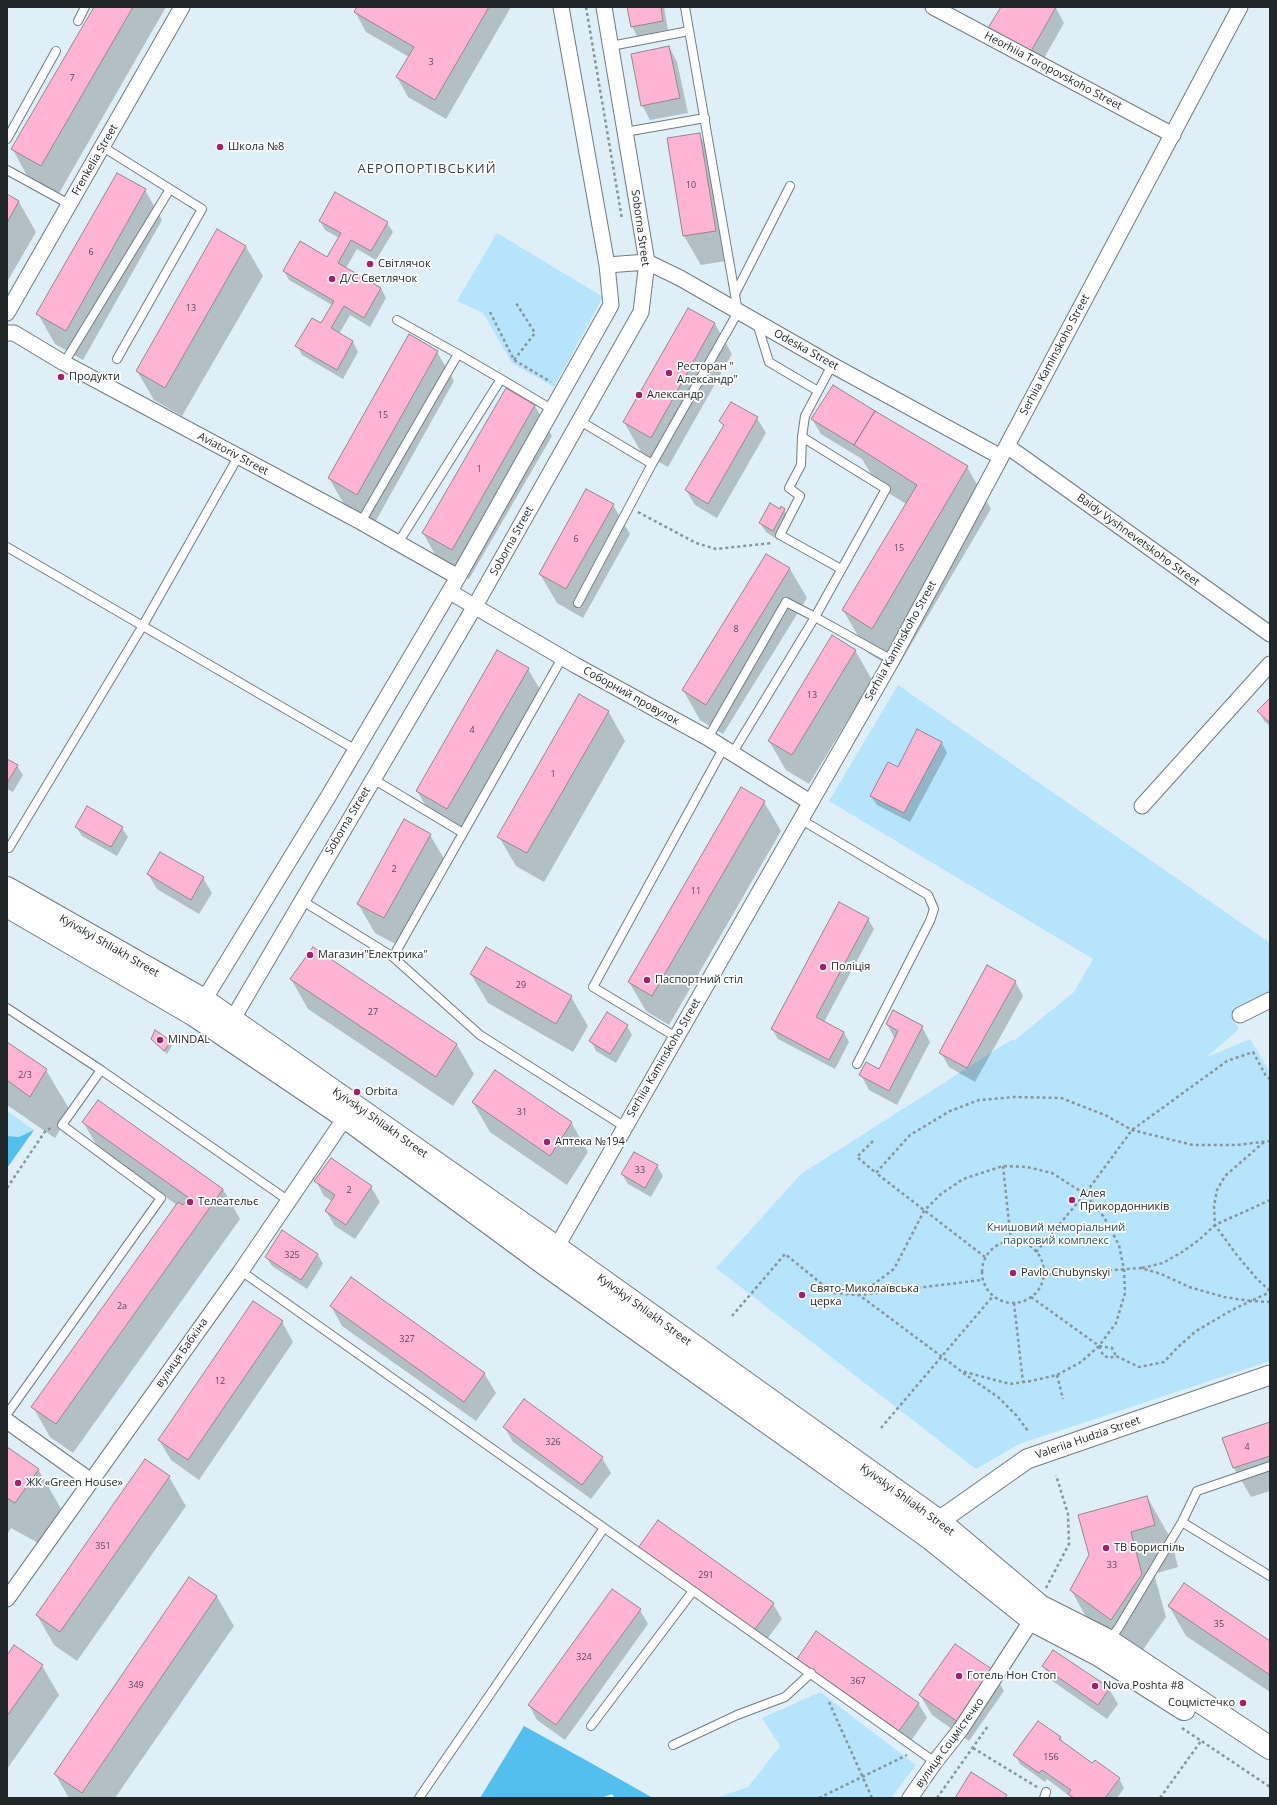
<!DOCTYPE html>
<html>
<head>
<meta charset="utf-8">
<style>
  body { margin:0 }
  #map { position:relative; width:1277px; height:1805px; overflow:hidden; background:#dfeff7; font-family:"Open Sans",sans-serif }
  canvas { display:block }
  .frame { position:absolute; inset:0; border:8px solid #212729; pointer-events:none }
</style>
</head>
<body>
<div id="map">
<canvas width="1277" height="1805"></canvas>
<div class="frame"></div>
</div>
<script>
const c = document.querySelector('canvas').getContext('2d');
c.lineJoin = 'round';
function fillPath(path, color) { c.fillStyle = color; c.fill(path, 'evenodd'); }
const shape = rows => new Path2D(rows.map(r => 'M' + r).join(''));
function stroke(path, color, width, dash) { c.strokeStyle = color; c.lineWidth = width; c.lineCap = dash ? 'butt' : 'round'; c.setLineDash(dash || []); c.stroke(path); }
function write(font, color, halo, rows, align = 'center') {
  c.font = font + ' "Open Sans",sans-serif'; c.lineWidth = 3.5; c.setLineDash([]); c.textBaseline = 'middle'; c.strokeStyle = halo; c.fillStyle = color; for (const [text, x, y, turn = 0] of rows) {
    c.save(); c.translate(x, y); c.rotate((+turn || 0) * Math.PI / 180); c.textAlign = isNaN(turn) ? turn : align; if (halo) c.strokeText(text, 0, 0); c.fillText(text, 0, 0); c.restore();
  }
}
fillPath(shape([
  [497,233,603,297,554,387,512,363,483,313,457,301],
  [898,685,1270,943,1270,994,1230,1014,1239,1029,1207,1057,1250,1039,1270,1072,1270,1361,1019,1444,976,1469,716,1268,801,1174,1003,1045,1012,1040,1015,1040,1074,992,1093,959,829,801],
  [7,1111,34,1130,19,1137,7,1136],
  [820,1692,916,1765,891,1798,716,1798,748,1787,780,1746,762,1718]
]), '#b6e4fb');
fillPath(shape([
  [34,1130,7,1168,7,1136,19,1137],
  [524,1726,591,1763,653,1798,615,1798,612,1794,601,1798,480,1798]
]), '#53bfee');
fillPath(shape([
  [95,7,166,7,58,195,29,179,13,150],
  [358,7,511,7,446,119,408,97,397,77,409,57,366,32,355,12],
  [628,7,664,7,668,30,637,36,632,26],
  [1002,7,1056,8,1064,23,1039,67],
  [669,47,677,62,688,113,650,120,642,105],
  [699,134,716,163,732,260,701,265,684,236,668,139],
  [145,190,162,220,83,360,55,344,38,314],
  [7,196,19,202,36,232,7,282],
  [320,221,387,223,393,232,376,260,357,249,346,268,381,288,386,298,370,327,350,315,339,334,353,342,358,352,343,379,302,355,297,346,321,324,332,305,289,280,284,271,327,258,339,238,325,230],
  [246,247,263,276,182,416,154,400,137,371],
  [688,309,715,324,732,354,668,467,641,452,624,422],
  [437,352,454,381,374,524,346,508,329,478],
  [506,390,535,406,552,436,469,579,440,563,423,533],
  [757,418,766,433,717,518,695,505,686,490,724,427,720,421],
  [812,419,967,467,991,509,896,670,868,653,843,610,906,504,879,487,862,459,821,434],
  [613,505,630,534,583,618,557,603,540,574],
  [780,510,784,510,790,519,778,540,766,532,760,523],
  [767,555,790,569,807,598,723,734,700,720,683,690],
  [855,650,872,680,809,784,786,770,769,741],
  [528,669,545,698,464,838,434,820,417,791],
  [1270,699,1270,726,1264,721,1259,711],
  [608,711,625,741,544,882,516,866,499,837],
  [918,730,942,743,947,753,910,822,877,805,871,796,899,768],
  [7,760,17,766,23,775,13,792,7,789],
  [764,802,781,831,669,1025,646,1011,629,982],
  [76,827,122,828,128,837,117,856,82,836],
  [430,835,447,864,401,947,375,933,358,904],
  [148,874,203,878,212,893,199,914,157,889],
  [868,919,874,929,824,1022,844,1033,849,1042,835,1069,778,1039,772,1029],
  [313,949,457,1045,474,1074,453,1106,308,1009,291,979],
  [471,974,571,997,588,1026,573,1052,488,1003],
  [1015,981,1023,996,975,1082,949,1067,941,1053],
  [893,1012,922,1027,930,1042,897,1105,869,1090,861,1075,879,1070,895,1039,887,1024],
  [627,1026,632,1035,616,1063,596,1051,591,1041],
  [152,1039,170,1041,172,1046,167,1054],
  [7,1043,46,1070,71,1112,55,1138,7,1105],
  [98,1101,223,1189,240,1219,73,1453,50,1437,33,1407,177,1205,100,1151,83,1122],
  [473,1103,571,1122,588,1152,567,1185,490,1132],
  [657,1166,663,1176,651,1197,628,1184,622,1174],
  [316,1181,371,1187,380,1202,355,1239,335,1226,326,1211,332,1201,324,1196],
  [283,1232,318,1255,323,1264,307,1289,272,1266,266,1257],
  [331,1306,484,1373,496,1393,476,1421,342,1326],
  [282,1322,293,1342,199,1480,171,1460,159,1440],
  [524,1400,602,1458,611,1473,591,1499,513,1442,504,1427],
  [1270,1423,1270,1491,1251,1497,1234,1468,1223,1439],
  [7,1448,38,1469,63,1512,40,1544,11,1528,7,1535],
  [169,1477,186,1506,77,1661,54,1645,37,1615],
  [1147,1497,1171,1539,1178,1567,1154,1574,1166,1617,1135,1661,1095,1633,1071,1590],
  [648,1562,773,1604,782,1619,762,1646],
  [190,1578,217,1597,234,1626,115,1798,69,1798,55,1774],
  [1169,1606,1270,1642,1270,1692,1186,1636],
  [640,1610,648,1624,565,1740,537,1720,529,1705],
  [1053,1651,1109,1689,1118,1704,1107,1719,1051,1680,1043,1666],
  [7,1657,42,1666,59,1695,7,1769],
  [798,1659,918,1703,927,1718,908,1745,806,1674],
  [992,1671,1004,1691,969,1741,932,1715,920,1695],
  [1060,1737,1064,1744,1093,1764,1119,1779,1124,1788,1117,1798,1072,1798,1047,1779,1045,1782,1020,1764,1015,1755]
]), '#0003');
const building = shape([
  [94,7,133,7,41,166,11,149,94,7],
  [357,7,489,7,435,100,396,77,414,47,354,12,357,7],
  [627,7,661,7,663,21,631,27,627,7],
  [1001,7,1056,7,1030,53,988,28,1001,7],
  [669,46,680,98,641,106,631,54,669,46],
  [700,133,716,231,683,236,667,138,700,133],
  [117,173,146,189,66,331,36,314,117,173],
  [335,192,388,222,371,251,351,240,338,263,381,288,364,318,344,306,331,328,353,341,337,370,295,346,312,318,321,323,334,301,283,271,300,241,327,257,341,233,319,221,335,192],
  [7,194,19,201,7,223,7,194],
  [217,229,246,246,165,388,136,371,217,229],
  [688,308,715,323,651,438,623,422,688,308],
  [409,334,438,351,357,495,328,478,409,334],
  [833,385,875,411,854,445,811,419,833,385],
  [506,388,535,405,452,550,422,533,506,388],
  [731,402,758,417,708,504,685,490,724,425,719,421,731,402],
  [875,411,968,466,872,629,842,610,917,485,854,445,875,411],
  [586,489,614,504,566,589,539,574,586,489],
  [770,503,780,509,781,506,785,509,773,531,759,523,770,503],
  [766,554,790,568,706,705,682,690,766,554],
  [832,635,856,650,792,755,768,741,832,635],
  [497,650,529,668,447,809,416,791,497,650],
  [579,694,609,711,527,853,497,837,579,694],
  [1270,698,1270,723,1257,711,1270,698],
  [917,729,942,742,904,813,870,796,888,762,898,767,917,729],
  [7,759,18,765,7,783,7,759],
  [741,787,765,801,652,996,628,982,741,787],
  [87,806,123,827,111,847,75,827,87,806],
  [404,819,431,834,384,918,357,904,404,819],
  [160,852,204,877,191,900,147,874,160,852],
  [839,902,869,918,816,1017,844,1032,829,1060,771,1029,839,902],
  [313,947,457,1044,436,1077,290,979,313,947],
  [486,947,572,996,556,1024,470,974,486,947],
  [987,965,1016,981,967,1068,939,1053,987,965],
  [893,1010,923,1026,889,1091,859,1075,866,1062,879,1069,898,1031,886,1024,893,1010],
  [607,1012,628,1025,610,1054,589,1041,607,1012],
  [155,1030,171,1041,164,1051,151,1039,155,1030],
  [7,1042,47,1069,30,1097,7,1080,7,1042],
  [495,1070,572,1122,550,1156,472,1102,495,1070],
  [98,1100,223,1189,56,1424,31,1407,178,1202,183,1205,189,1198,82,1122,98,1100],
  [634,1152,658,1165,645,1188,621,1174,634,1152],
  [331,1158,372,1186,346,1225,325,1211,335,1195,314,1181,331,1158],
  [282,1230,318,1254,301,1280,265,1257,282,1230],
  [351,1277,485,1373,464,1402,330,1306,351,1277],
  [253,1301,283,1321,188,1460,158,1440,253,1301],
  [524,1399,603,1457,582,1485,503,1427,524,1399],
  [1270,1422,1270,1456,1233,1468,1222,1438,1270,1422],
  [7,1447,39,1469,15,1503,7,1498,7,1447],
  [145,1459,170,1476,60,1632,36,1615,145,1459],
  [1147,1496,1155,1525,1131,1532,1142,1574,1111,1620,1070,1590,1089,1555,1078,1515,1147,1496],
  [658,1520,774,1603,753,1632,638,1548,658,1520],
  [189,1577,217,1596,82,1793,54,1774,189,1577],
  [1184,1583,1270,1641,1270,1675,1168,1606,1184,1583],
  [612,1589,641,1609,556,1725,528,1705,612,1589],
  [816,1631,919,1703,899,1731,797,1659,816,1631],
  [955,1644,993,1670,958,1722,919,1695,955,1644],
  [14,1645,43,1665,7,1716,7,1655,14,1645],
  [1053,1650,1110,1688,1098,1705,1042,1666,1053,1650],
  [1038,1721,1061,1737,1059,1739,1092,1763,1095,1760,1120,1778,1105,1798,1074,1798,1068,1794,1071,1790,1042,1770,1039,1773,1013,1755,1038,1721],
  [971,1772,1007,1795,1005,1798,955,1798,971,1772]
]);
fillPath(building, '#ffb4d3');
stroke(building, '#94858b', 1);
const service = shape([
  [78,21,85,7],
  [611,46,689,31],
  [625,132,705,118],
  [7,139,56,51],
  [7,170,69,204],
  [735,294,790,186],
  [397,320,458,354],
  [757,323,769,362,818,391],
  [117,359,202,209,170,189],
  [64,363,170,189,103,147],
  [580,421,652,464,738,312,685,7],
  [802,437,801,465,789,488,800,496,780,535,841,569],
  [361,522,458,354,501,379],
  [398,543,501,379,553,410],
  [7,547,356,750],
  [578,603,652,464],
  [708,738,786,602,815,617,886,489,802,437,805,416,832,365],
  [732,754,815,617,892,660],
  [373,779,463,833],
  [800,819,928,895,934,909,930,921,857,1064],
  [9,848,142,627,238,457],
  [301,900,393,957,562,658],
  [393,957,480,1035,625,1127],
  [7,1008,101,1070],
  [676,1037,593,987,723,749],
  [241,1271,935,1762],
  [7,1414,161,1198,62,1125,101,1070,289,1201],
  [1182,1522,1270,1576],
  [1110,1640,1119,1627,1182,1522,1197,1491,1270,1466],
  [591,1726,693,1591],
  [673,1745,737,1715,785,1697,811,1673],
  [419,1798,604,1528],
  [1044,1798,1046,1792]
]);
const minor = shape([
  [933,7,1173,135],
  [607,265,647,262,680,278,832,365,1001,457],
  [7,313,182,7],
  [7,333,14,333,64,363,361,522,458,577],
  [1007,446,1270,634],
  [450,592,575,665,708,738,810,802],
  [1142,806,1270,664],
  [199,1008,328,797,458,577,611,305,607,265,561,7],
  [1240,1015,1270,1000],
  [228,1027,475,606,641,312,647,262,604,7],
  [552,1255,892,660,1001,457,1240,7],
  [7,1421,91,1481],
  [7,1599,241,1271,351,1109],
  [910,1798,935,1762,961,1729,1037,1612]
]);
const tertiary = shape([
  [931,1532,939,1521,1027,1459,1270,1375]
]);
const trunk = shape([
  [7,888,204,1000,556,1247,939,1521,1040,1606,1109,1641,1270,1748],
  [7,906,194,1015,345,1117,546,1265,927,1536,1032,1620,1099,1655,1184,1709]
]);
stroke(service, '#6e7c83', 10);
stroke(minor, '#6e7c83', 17);
stroke(tertiary, '#6e7c83', 21);
stroke(trunk, '#6e7c83', 24);
stroke(shape([
  [586,7,622,219],
  [490,312,514,360,551,382],
  [514,360,535,333,516,303],
  [638,512,696,543,716,549,772,543],
  [873,1141,857,1157,876,1173],
  [1264,1142,1225,1176,1217,1190,1214,1206,1215,1225,1236,1254,1257,1279,1270,1291],
  [1003,1166,1011,1241],
  [7,1188,46,1130,52,1128],
  '982 1272a31 31 0 1 1 62 0a31 31 0 1 1-62 0Z',
  [1036,1252,1085,1194,1132,1130,1227,1061,1253,1052,1266,1076,1270,1079],
  [985,1257,876,1173,910,1135,950,1111,979,1100,1014,1097,1061,1098,1105,1115,1132,1130,1193,1145,1237,1145,1270,1141],
  [1142,1268,1163,1263,1182,1252,1199,1240,1215,1225,1270,1200],
  [1043,1275,1141,1268,1161,1274,1189,1287,1224,1297,1251,1301,1270,1292],
  [1031,1297,1099,1346,1103,1355,1109,1358,1116,1356,1139,1367,1164,1362,1177,1348,1196,1331,1232,1310,1251,1301,1270,1302],
  [1014,1303,1023,1382],
  [732,1316,785,1254,833,1293,859,1295,894,1269,924,1211,941,1194,963,1179,1003,1166,1027,1167,1052,1173,1085,1194,1104,1217,1119,1245,1124,1270,1125,1293,1116,1323,1099,1346,1081,1362,1057,1375,1031,1381,1010,1384,961,1371,859,1295,982,1280],
  [1099,1346,1112,1348,1116,1356],
  [963,1373,998,1397,1017,1416,1028,1431],
  [1057,1375,1063,1399],
  [881,1428,993,1296],
  [1046,1588,1069,1544,1068,1514,1056,1475],
  [829,1702,872,1798],
  [1182,1728,1270,1787],
  [973,1748,1037,1787],
  [819,1798,907,1755],
  [937,1798,988,1726],
  [1160,1798,1201,1741]
]), '#889499', 2.5, [3, 3]);
stroke(service, '#fff', 8);
stroke(minor, '#fff', 15);
stroke(tertiary, '#fff', 19);
stroke(trunk, '#fff', 22);
for (const [x, y, r, color] of [
  [220,147,4,"#a51f6a"],
  [370,264,4,"#a51f6a"],
  [332,279,4,"#a51f6a"],
  [669,373,4,"#a51f6a"],
  [61,377,4,"#a51f6a"],
  [639,395,4,"#a51f6a"],
  [310,955,4,"#a51f6a"],
  [823,967,4,"#a51f6a"],
  [647,980,4,"#a51f6a"],
  [160,1040,4,"#a51f6a"],
  [357,1092,4,"#a51f6a"],
  [547,1142,4,"#a51f6a"],
  [1072,1200,4,"#a51f6a"],
  [190,1202,4,"#a51f6a"],
  [1013,1273,4,"#a51f6a"],
  [802,1295,4,"#a51f6a"],
  [18,1483,4,"#a51f6a"],
  [1106,1548,4,"#a51f6a"],
  [959,1676,4,"#a51f6a"],
  [1095,1686,4,"#a51f6a"],
  [1243,1703,4,"#a51f6a"]
]) { const dot = new Path2D(); dot.arc(x, y, r, 0, 2 * Math.PI); c.fillStyle = color; c.fill(dot); stroke(dot, '#fff', 1.5); }
write('9px', '#584a54', null, [
  ["3",431,62],
  ["7",72,78],
  ["10",691,185],
  ["6",91,252],
  ["13",191,308],
  ["15",383,415],
  ["1",479,469],
  ["6",576,539],
  ["15",899,548],
  ["8",736,629],
  ["13",812,695],
  ["4",472,730],
  ["1",553,774],
  ["2",394,869],
  ["11",696,891],
  ["29",521,985],
  ["27",373,1012],
  ["2/3",25,1075],
  ["31",522,1112],
  ["33",640,1170],
  ["2",349,1190],
  ["325",292,1255],
  ["2а",122,1306],
  ["327",407,1339],
  ["12",220,1381],
  ["326",553,1442],
  ["4",1247,1447],
  ["351",103,1546],
  ["33",1112,1565],
  ["291",706,1575],
  ["35",1219,1624],
  ["324",584,1657],
  ["367",858,1681],
  ["349",136,1685],
  ["156",1051,1757]
]);
write('11px', '#212729', '#fff', [
  ["Heorhiia Toropovskoho Street",1053,71,28],
  ["Frenkelia Street",95,160,-60],
  ["Soborna Street",640,228,82],
  ["Odeska Street",806,350,29],
  ["Serhiia Kaminskoho Street",1055,355,-62],
  ["Aviatoriv Street",233,454,28],
  ["Baidy Vyshnevetskoho Street",1138,540,36],
  ["Soborna Street",512,541,-61],
  ["Serhiia Kaminskoho Street",901,641,-61],
  ["Соборний провулок",631,696,29],
  ["Soborna Street",348,821,-59],
  ["Kyivskyi Shliakh Street",109,946,30],
  ["Serhiia Kaminskoho Street",664,1058,-60],
  ["Kyivskyi Shliakh Street",380,1123,35],
  ["Kyivskyi Shliakh Street",644,1310,36],
  ["вулиця Бабкіна",182,1353,-55],
  ["Valeriia Hudzia Street",1088,1438,-19],
  ["Kyivskyi Shliakh Street",907,1500,36],
  ["вулиця Соцмістечко",950,1743,-54]
]);
write('11px', '#212729', '#fff', [
  ["Школа №8",228,147],
  ["Світлячок",378,264],
  ["Д/С Светлячок",340,279],
  ["Ресторан \"",677,367],
  ["Александр\"",677,380],
  ["Продукти",69,377],
  ["Александр",647,395],
  ["Магазин\"Електрика\"",318,955],
  ["Поліція",831,967],
  ["Паспортний стіл",655,980],
  ["MINDAL",168,1040],
  ["Orbita",365,1092],
  ["Аптека №194",555,1142],
  ["Алея",1080,1194],
  ["Прикордонників",1080,1207],
  ["Телеательє",198,1202],
  ["Pavlo Chubynskyi",1021,1273],
  ["Свято-Миколаївська",810,1289],
  ["церка",810,1302],
  ["ЖК «Green House»",26,1483],
  ["ТВ Бориспіль",1114,1548],
  ["Готель Нон Стоп",967,1676],
  ["Nova Poshta #8",1103,1686],
  ["Соцмістечко",1235,1703,"right"]
], 'left');
write('11px', '#224f63', '#fff', [
  ["Книшовий меморіальний",1056,1228],
  ["парковий комплекс",1056,1241]
]);
c.letterSpacing = '1px';
write('13px', '#37444a', '#fff', [
  ["АЕРОПОРТІВСЬКИЙ",427,169]
]);
c.letterSpacing = '0px';
</script>
</body>
</html>
